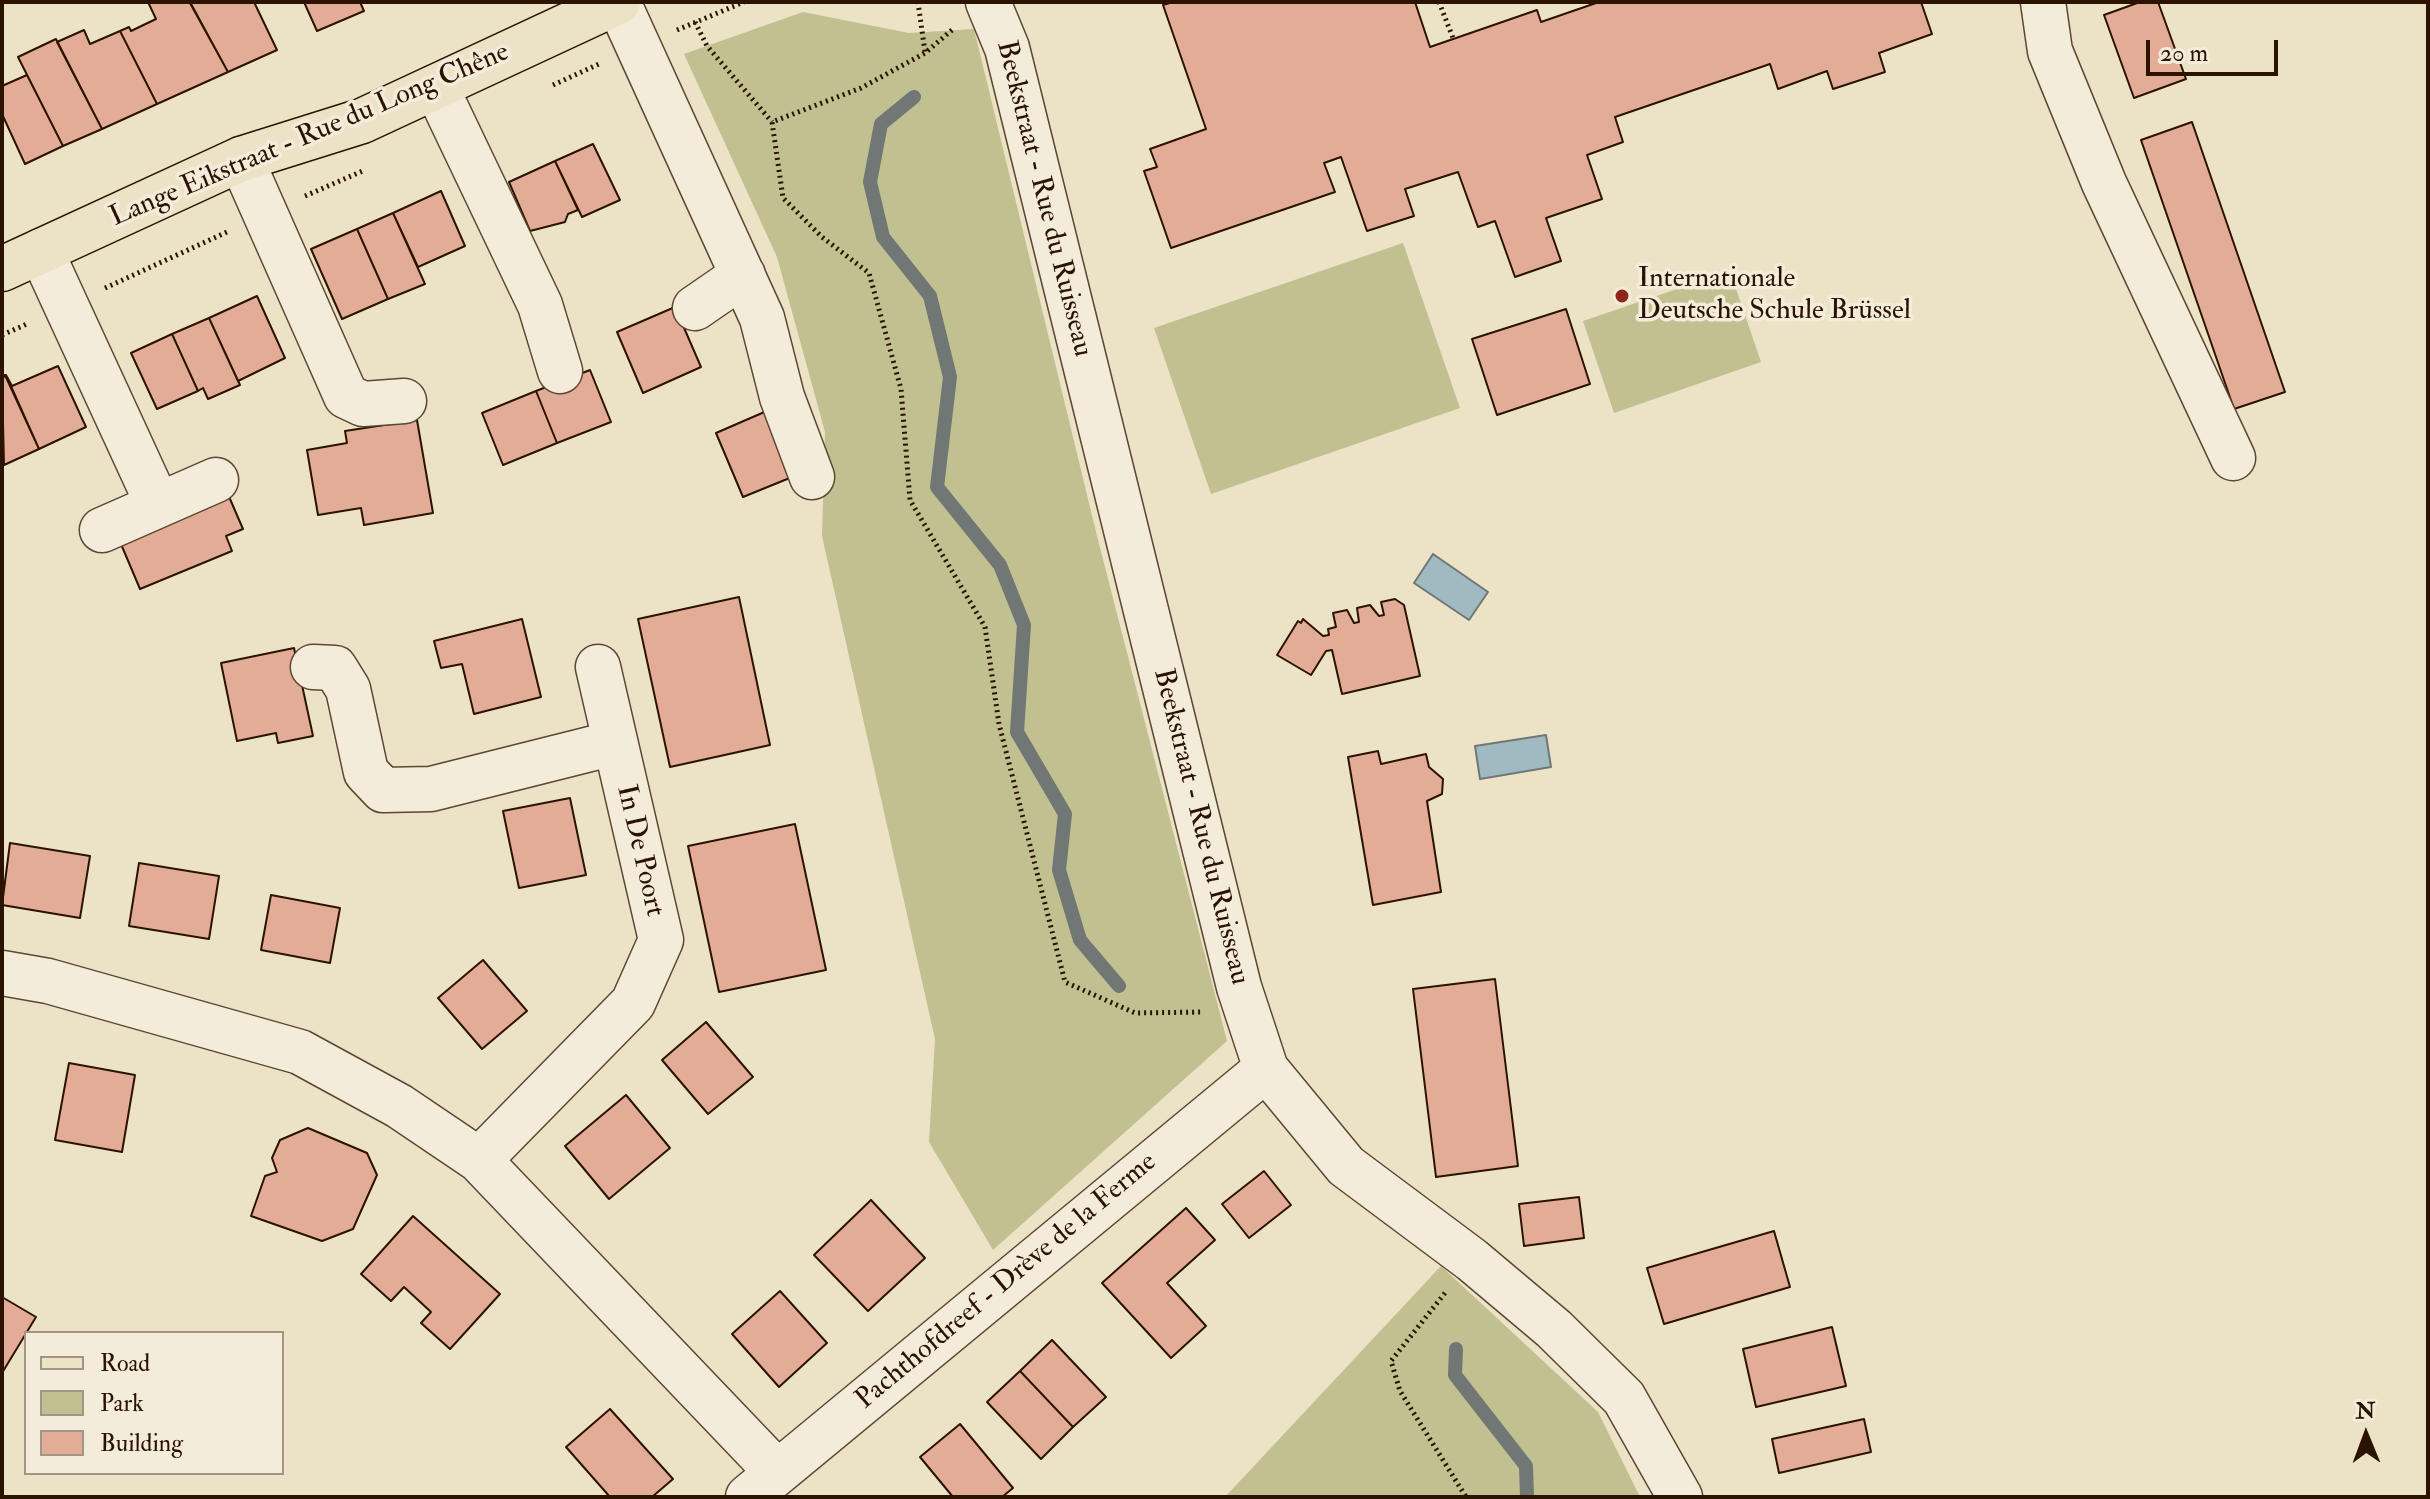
<!DOCTYPE html>
<html>
<head>
<meta charset="utf-8">
<style>
  body { margin:0 }
  #map { position:relative; width:2430px; height:1499px; overflow:hidden; background:#ece2c6; font-family:"IM FELL Double Pica",serif }
  canvas { display:block }
  .frame { position:absolute; inset:0; border:4px solid #2b1300; pointer-events:none }
  .legend { position:absolute; left:24px; top:1331px; width:260px; height:144px; box-sizing:border-box; background:#f3ecda; border:2px solid #a39583; margin:0; padding:10px 14px; list-style:none; font-size:24px; color:#2b1300 }
  .legend li { display:flex; align-items:center; gap:16px; height:40px }
  .legend b { width:40px; border:2px solid #a39583 }
  .north { position:absolute; left:2326px; top:1395px; width:80px; height:80px; -webkit-text-stroke:6px #f3ecda; paint-order:stroke; rotate:359deg; font-size:22px; font-weight:700; line-height:32px; text-align:center; color:#2b1300 }
  .north::after { content:''; display:block; margin:auto; width:28px; height:36px; background:#2b1300; clip-path:polygon(50% 0,100% 100%,50% 72%,0 100%) }
  .scale { position:absolute; left:2146px; top:40px; width:132px; height:36px; box-sizing:border-box; border:4px solid #2b1300; border-top:0; padding-left:10px; font-size:24px; line-height:28px; white-space:nowrap; color:#2b1300; -webkit-text-stroke:6px #f3ecda; paint-order:stroke }
</style>
</head>
<body>
<div id="map">
<canvas width="2430" height="1499"></canvas>
<div class="frame"></div>
<ul class="legend">
<li><b style="height:10px;background:#ece2c6"></b>Road</li>
<li><b style="height:22px;background:#c0c090"></b>Park</li>
<li><b style="height:22px;background:#e3ac96"></b>Building</li>
</ul>
<div class="north">N</div>
<div class="scale">20 m</div>
</div>
<script>
const c = document.querySelector('canvas').getContext('2d');
c.lineJoin = 'round';
function fillPath(path, color) { c.fillStyle = color; c.fill(path, 'evenodd'); }
const shape = rows => new Path2D(rows.map(r => 'M' + r).join(''));
function stroke(path, color, width, dash) { c.strokeStyle = color; c.lineWidth = width; c.lineCap = dash ? 'butt' : 'round'; c.setLineDash(dash || []); c.stroke(path); }
function write(font, color, halo, rows, align = 'center') {
  c.font = font + ' "IM FELL Double Pica",serif'; c.lineWidth = 7; c.setLineDash([]); c.textBaseline = 'middle'; c.strokeStyle = halo; c.fillStyle = color; for (const [text, x, y, turn = 0] of rows) {
    c.save(); c.translate(x, y); c.rotate((+turn || 0) * Math.PI / 180); c.textAlign = isNaN(turn) ? turn : align; if (halo) c.strokeText(text, 0, 0); c.fillText(text, 0, 0); c.restore();
  }
}
fillPath(shape([
  [803,12,909,33,974,29,1097,536,1227,1041,993,1250,929,1142,935,1039,822,536,825,432,777,257,684,54],
  [1403,243,1460,408,1211,494,1154,328],
  [1730,271,1761,362,1614,413,1583,321],
  [1441,1266,1598,1412,1640,1497,1225,1497]
]), '#c0c090');
const water = shape([
  [1433,554,1488,592,1469,620,1414,583,1433,554],
  [1546,735,1551,767,1480,779,1475,746,1546,735]
]);
fillPath(water, '#a0bac1');
stroke(water, '#717774', 2);
stroke(shape([
  [914,97,881,124,870,182,883,237,930,296,950,377,937,487,1000,565,1024,625,1017,732,1065,814,1059,870,1080,940,1119,986],
  [1456,1349,1455,1375,1526,1466,1527,1497]
]), '#717774', 14);
const building = shape([
  [148,2,190,2,228,72,157,104,120,31,129,27,131,31,156,19,148,2],
  [254,2,277,50,228,72,190,3,254,2],
  [304,2,360,2,364,11,317,31,304,2],
  [1173,2,1415,2,1430,47,1537,10,1541,22,1599,2,1921,2,1932,34,1879,53,1885,72,1833,89,1827,71,1778,89,1770,64,1615,117,1623,142,1587,155,1602,199,1546,218,1561,261,1515,277,1495,221,1478,227,1458,172,1405,189,1414,216,1367,231,1341,157,1324,163,1335,192,1171,248,1144,171,1157,167,1150,149,1206,129,1163,5,1173,2],
  [2140,2,2158,2,2186,79,2134,98,2104,15,2140,2],
  [84,30,90,44,120,31,157,104,102,129,57,42,84,30],
  [56,39,102,129,63,146,18,57,56,39],
  [27,75,63,146,25,164,2,114,2,86,27,75],
  [2192,122,2285,392,2234,409,2141,140,2192,122],
  [593,144,620,200,582,217,555,161,593,144],
  [555,161,578,210,568,214,565,222,530,231,509,182,555,161],
  [441,191,465,246,418,267,393,213,441,191],
  [393,213,425,284,388,299,357,229,393,213],
  [357,229,388,299,342,319,311,249,357,229],
  [257,296,285,358,238,381,209,318,257,296],
  [675,307,701,367,643,393,617,332,675,307],
  [1566,309,1590,384,1497,415,1472,339,1566,309],
  [209,318,240,385,208,399,203,388,198,391,172,334,209,318],
  [172,334,198,391,157,409,131,353,172,334],
  [58,366,86,427,39,449,6,375,12,386,58,366],
  [590,370,611,422,557,443,536,391,590,370],
  [5,375,39,449,4,465,2,380,5,375],
  [536,391,557,443,503,465,482,413,536,391],
  [769,410,797,475,743,497,716,433,769,410],
  [417,420,433,513,364,525,361,508,318,515,307,450,347,443,345,431,417,420],
  [227,492,243,529,226,536,232,551,140,589,118,537,227,492],
  [739,597,770,745,670,767,638,619,739,597],
  [1395,599,1404,605,1420,676,1342,694,1332,650,1326,651,1311,675,1277,655,1298,621,1301,623,1303,619,1323,636,1329,635,1328,629,1336,627,1333,613,1347,610,1354,623,1359,622,1357,608,1370,605,1379,616,1384,615,1381,602,1395,599],
  [522,619,541,697,474,714,462,664,441,668,434,641,522,619],
  [294,648,313,736,278,743,276,733,237,741,221,663,294,648],
  [1378,751,1381,764,1426,754,1429,767,1443,779,1442,794,1427,801,1441,892,1373,905,1348,757,1378,751],
  [570,798,586,875,519,888,503,811,570,798],
  [795,824,826,970,719,992,688,846,795,824],
  [10,843,90,856,80,918,2,905,10,843],
  [139,863,219,876,209,939,129,926,139,863],
  [271,895,340,908,330,963,261,950,271,895],
  [483,960,527,1011,482,1049,438,998,483,960],
  [1495,979,1518,1166,1436,1177,1413,989,1495,979],
  [706,1022,753,1077,708,1114,662,1060,706,1022],
  [69,1063,135,1075,122,1152,55,1140,69,1063],
  [626,1095,670,1148,609,1199,565,1146,626,1095],
  [308,1128,367,1153,377,1175,353,1229,322,1241,251,1216,265,1176,277,1172,272,1158,280,1140,308,1128],
  [1264,1171,1291,1205,1249,1238,1222,1204,1264,1171],
  [1579,1197,1584,1238,1524,1246,1519,1204,1579,1197],
  [871,1200,925,1258,868,1311,814,1255,871,1200],
  [1186,1208,1215,1240,1167,1283,1206,1326,1171,1358,1102,1283,1186,1208],
  [413,1216,500,1294,450,1349,421,1323,431,1312,404,1287,391,1301,361,1274,413,1216],
  [1774,1231,1790,1287,1664,1324,1647,1268,1774,1231],
  [780,1291,827,1343,779,1387,732,1334,780,1291],
  [2,1297,36,1317,2,1373,2,1297],
  [1832,1327,1846,1386,1756,1407,1743,1349,1832,1327],
  [1052,1340,1106,1397,1073,1427,1020,1371,1052,1340],
  [1020,1371,1073,1427,1041,1459,987,1402,1020,1371],
  [610,1409,673,1479,652,1497,610,1497,566,1447,610,1409],
  [1864,1419,1871,1452,1779,1473,1772,1439,1864,1419],
  [960,1424,1013,1488,1002,1497,953,1497,920,1457,960,1424]
]);
fillPath(building, '#e3ac96');
stroke(building, '#2b1300', 2);
const minor = shape([
  [618,2,762,318,782,397,812,477],
  [988,2,1007,48,1239,987,1266,1069,1346,1166,1472,1260,1554,1329,1624,1398,1680,1497],
  [2043,2,2050,51,2104,183,2233,458],
  [436,87,540,305,560,371],
  [241,159,346,396,363,404,404,401],
  [41,251,158,505],
  [695,308,743,275],
  [102,530,216,480],
  [313,667,335,668,348,689,366,772,383,790,431,789,614,743],
  [2,973,48,981,300,1052,399,1106,479,1160,777,1472],
  [479,1160,633,1003,661,940,598,667],
  [748,1497,1266,1069]
]);
const major = shape([
  [2,269,241,159,362,121,618,2]
]);
stroke(minor, '#5b4732', 47);
stroke(major, '#2b1300', 47);
stroke(shape([
  [918,2,925,52],
  [1439,2,1453,38],
  [695,22,707,46,772,122],
  [677,30,744,2],
  [952,30,925,53,861,88,772,122,783,198,822,237,869,273,901,389,910,500,985,627,999,724,1065,982,1135,1013,1203,1012],
  [553,85,599,64],
  [305,196,365,170],
  [105,288,227,232],
  [2,335,27,324],
  [1445,1293,1391,1361,1400,1391,1466,1497]
]), '#2b1300', 5, [2, 4]);
stroke(minor, '#f3ecda', 44);
stroke(major, '#ece2c6', 44);
for (const [x, y, r, color] of [
  [1622,296,8,"#8f2418"]
]) { const dot = new Path2D(); dot.arc(x, y, r, 0, 2 * Math.PI); c.fillStyle = color; c.fill(dot); stroke(dot, '#f3ecda', 3); }
write('28px', '#2b1300', '#f3ecda', [
  ["Lange Eikstraat - Rue du Long Chêne",310,136,-23],
  ["Beekstraat - Rue du Ruisseau",1043,199,76],
  ["Beekstraat - Rue du Ruisseau",1200,827,76],
  ["In De Poort",639,851,77],
  ["Pachthofdreef - Drève de la Ferme",1007,1282,-40]
]);
write('28px', '#2b1300', '#f3ecda', [
  ["Internationale",1638,280],
  ["Deutsche Schule Brüssel",1638,312]
], 'left');
</script>
</body>
</html>
